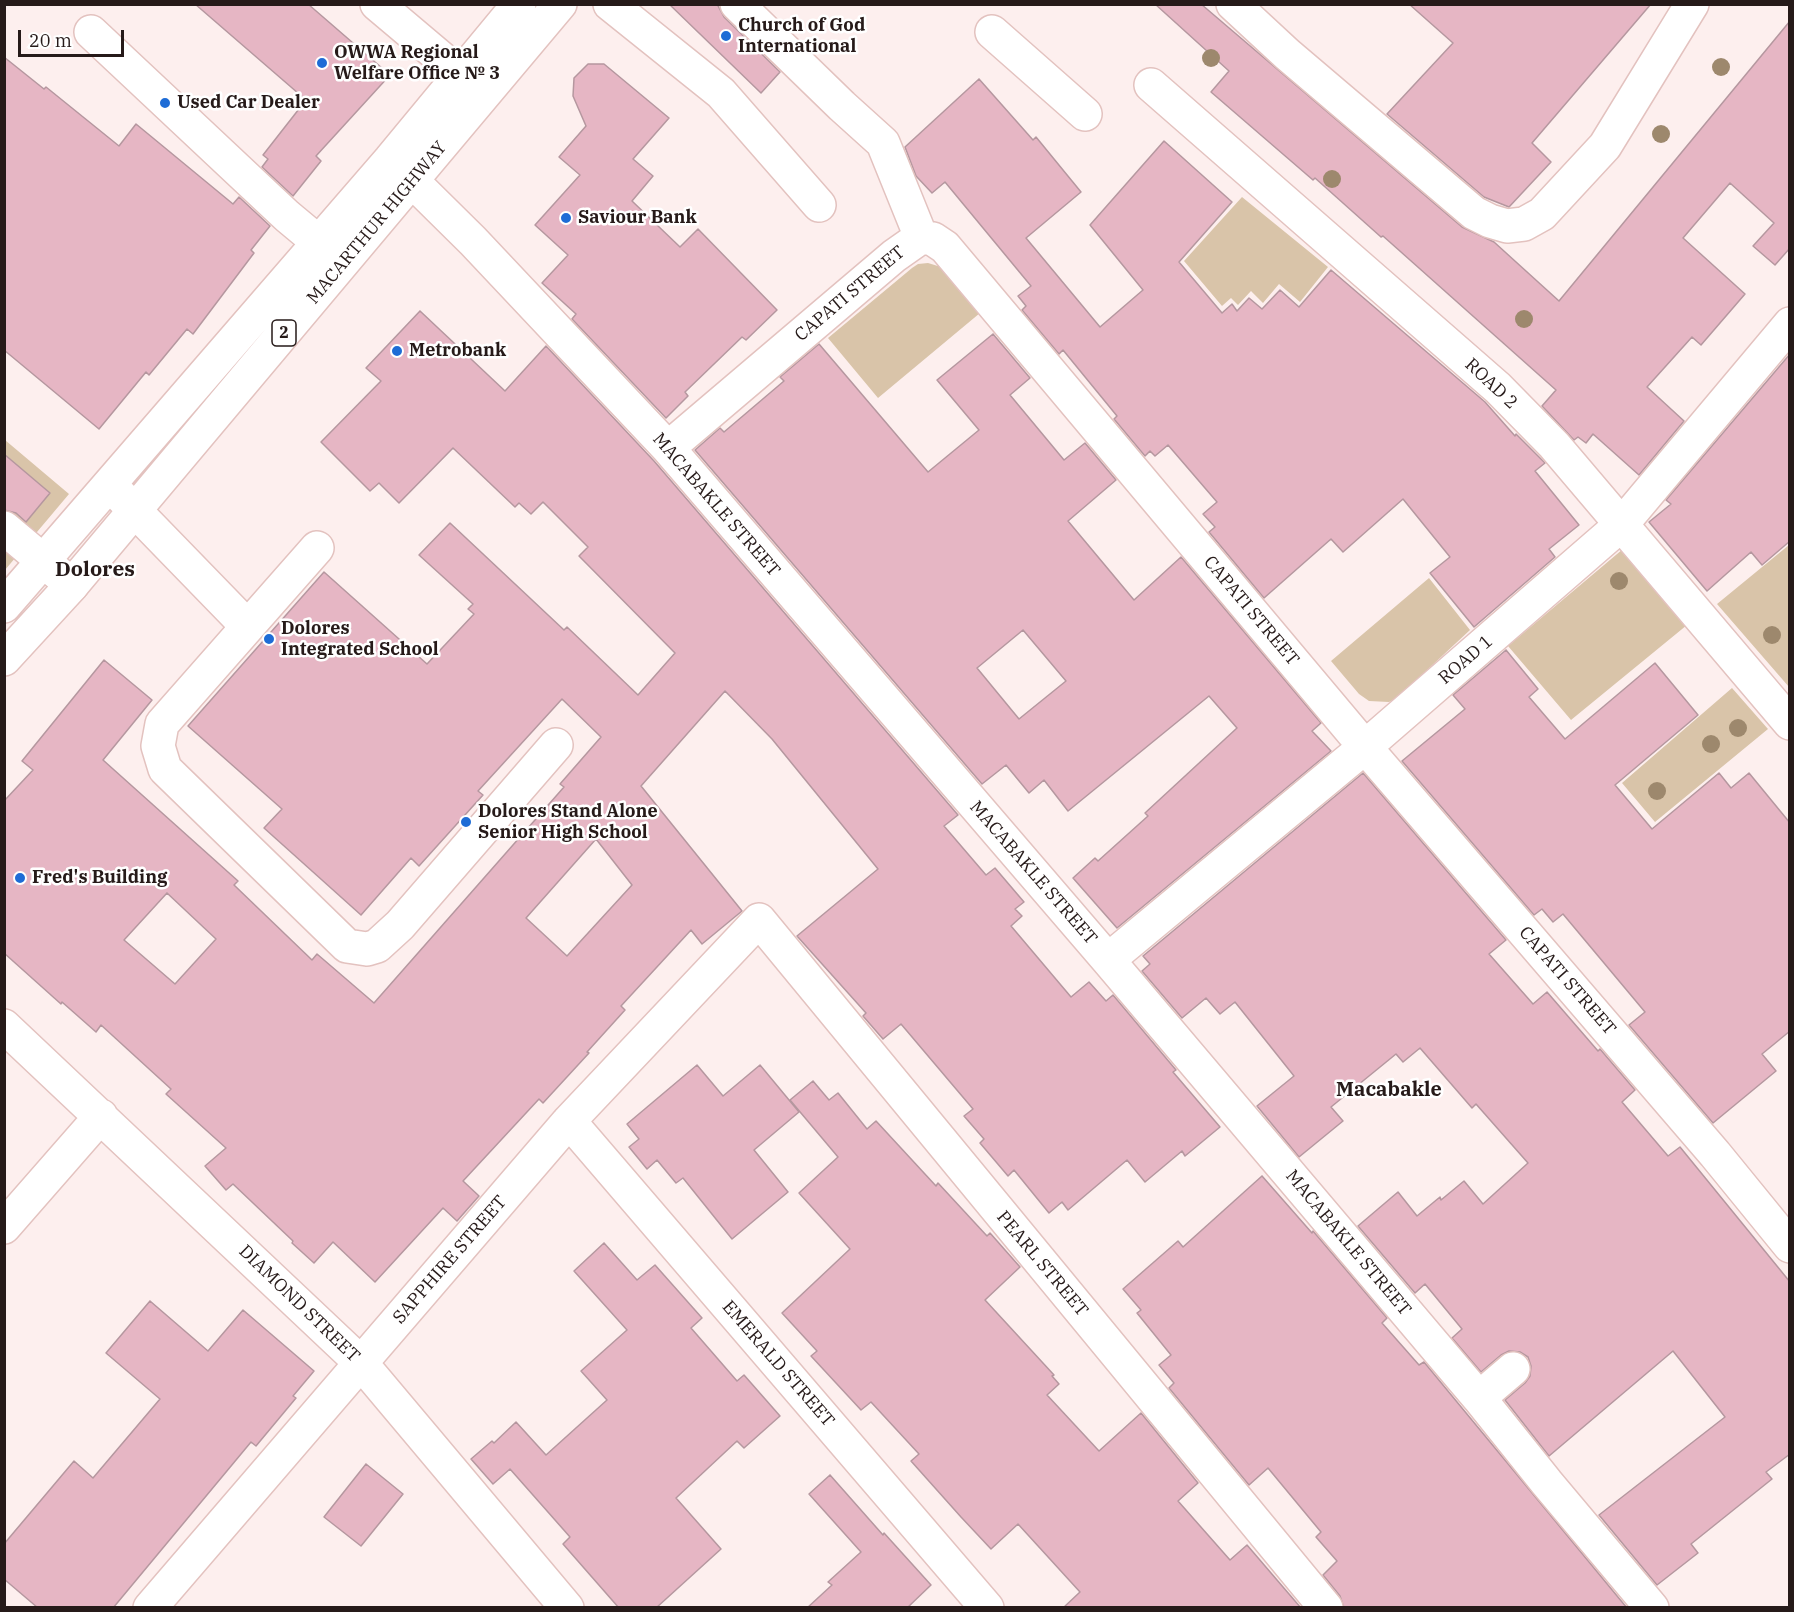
<!DOCTYPE html>
<html>
<head>
<meta charset="utf-8">
<style>
  body { margin:0 }
  #map { position:relative; width:1794px; height:1612px; overflow:hidden; background:#fdefee; font-family:"IBM Plex Serif",serif }
  canvas { display:block }
  .frame { position:absolute; inset:0; border:6px solid #261a19; pointer-events:none }
  .scale { position:absolute; left:18px; top:30px; width:106px; height:27px; box-sizing:border-box; border:3px solid #261a19; border-top:0; padding-left:8px; font-size:18px; line-height:21px; white-space:nowrap; color:#261a19; -webkit-text-stroke:4px #fff; paint-order:stroke }
</style>
</head>
<body>
<div id="map">
<canvas width="1794" height="1612"></canvas>
<div class="frame"></div>
<div class="scale">20 m</div>
</div>
<script>
const c = document.querySelector('canvas').getContext('2d');
c.lineJoin = 'round';
function fillPath(path, color) { c.fillStyle = color; c.fill(path, 'evenodd'); }
const shape = rows => new Path2D(rows.map(r => 'M' + r).join(''));
function stroke(path, color, width, dash) { c.strokeStyle = color; c.lineWidth = width; c.lineCap = dash ? 'butt' : 'round'; c.setLineDash(dash || []); c.stroke(path); }
function write(font, color, halo, rows, align = 'center') {
  c.font = font + ' "IBM Plex Serif",serif'; c.lineWidth = 5; c.setLineDash([]); c.textBaseline = 'middle'; c.strokeStyle = halo; c.fillStyle = color; for (const [text, x, y, turn = 0] of rows) {
    c.save(); c.translate(x, y); c.rotate((+turn || 0) * Math.PI / 180); c.textAlign = isNaN(turn) ? turn : align; if (halo) c.strokeText(text, 0, 0); c.fillText(text, 0, 0); c.restore();
  }
}
fillPath(shape([
  [1242,197,1328,267,1300,302,1279,284,1263,303,1251,291,1238,305,1231,298,1222,306,1184,261],
  [928,263,941,267,980,313,878,398,828,338,912,268,918,264],
  [5,440,69,494,5,570],
  [1789,545,1789,687,1717,604],
  [1623,549,1687,625,1571,720,1508,646],
  [1429,578,1470,630,1396,699,1389,702,1369,701,1359,694,1331,661],
  [1732,688,1768,729,1655,822,1622,783]
]), '#d9c4a9');
const building = shape([
  [195,4,308,4,390,75,316,156,321,161,293,196,262,167,268,159,263,155,306,100,195,4],
  [669,4,717,4,724,17,780,72,761,93,669,4],
  [1155,4,1201,4,1462,227,1494,242,1559,301,1790,21,1790,248,1775,265,1753,246,1774,223,1730,183,1683,238,1745,294,1701,345,1692,337,1647,387,1684,421,1639,475,1593,434,1586,443,1578,437,1574,440,1542,406,1556,390,1383,236,1381,237,1315,178,1313,180,1211,92,1229,71,1155,4],
  [1409,4,1651,4,1532,143,1551,162,1509,207,1484,197,1387,114,1453,43,1409,4],
  [4,57,44,89,46,87,119,146,136,124,233,204,239,197,270,226,251,250,254,253,193,334,187,329,149,375,146,372,99,429,4,350,4,57],
  [588,64,604,64,669,118,633,159,653,176,632,201,680,247,698,229,777,310,746,340,742,337,685,392,688,396,666,418,572,319,576,314,542,283,568,255,535,225,580,175,559,157,586,126,573,96,574,78,588,64],
  [979,79,1033,140,1036,137,1081,192,1026,238,1100,327,1143,290,1090,225,1164,141,1232,202,1179,262,1222,313,1232,304,1237,311,1249,298,1262,309,1280,290,1299,307,1331,270,1485,402,1515,436,1516,434,1545,463,1535,471,1579,525,1549,549,1555,557,1474,627,1430,573,1450,557,1403,499,1343,552,1331,539,1264,598,1209,532,1215,527,1203,514,1217,502,1168,445,1155,456,1150,451,1145,456,1114,419,1117,416,1063,350,1059,354,1022,310,1026,306,1018,296,1031,286,945,182,932,193,916,176,905,147,979,79],
  [420,311,505,391,546,346,654,461,958,815,944,826,986,875,995,868,1024,902,1015,909,1022,916,1011,926,1071,997,1089,982,1106,1001,1113,995,1176,1070,1173,1072,1220,1127,1185,1156,1182,1151,1145,1182,1127,1160,1068,1210,1062,1202,1049,1213,1014,1170,1008,1176,980,1143,984,1139,964,1116,973,1109,901,1024,883,1039,863,1016,866,1013,797,936,878,869,772,739,725,691,641,786,742,911,702,944,691,930,621,1006,625,1010,587,1052,589,1053,543,1103,539,1099,463,1181,479,1196,457,1221,443,1208,375,1282,333,1242,314,1263,292,1243,293,1241,233,1184,226,1190,205,1166,226,1148,166,1094,171,1089,101,1025,96,1032,62,1002,61,1004,4,953,4,801,33,770,22,761,104,660,152,700,103,760,238,881,234,885,312,960,317,954,374,1003,564,787,560,784,601,737,562,699,478,791,483,795,419,866,411,858,361,915,264,828,282,809,188,726,324,572,427,664,474,614,468,609,473,604,419,555,450,523,564,630,567,627,638,695,675,653,579,556,588,547,543,502,531,514,519,503,515,507,453,448,399,503,379,483,370,491,321,442,381,381,366,368,420,311],
  [596,839,632,885,567,956,526,918,596,839],
  [167,893,216,939,175,984,124,940,167,893],
  [993,334,1030,378,1010,395,1064,460,1085,443,1116,480,1068,521,1134,600,1181,557,1321,723,1312,731,1331,751,1117,928,1073,878,1095,858,1098,861,1148,816,1145,813,1237,728,1209,696,1068,811,1044,780,1029,793,1006,765,982,784,695,450,720,428,724,432,784,381,780,377,819,344,928,472,979,430,937,380,993,334],
  [1023,630,1066,681,1019,719,977,668,1023,630],
  [1790,354,1790,541,1762,565,1751,552,1707,591,1649,522,1671,504,1666,500,1790,354],
  [4,454,50,493,26,522,16,513,4,510,4,454],
  [1506,650,1538,689,1529,697,1565,739,1655,663,1698,715,1615,785,1652,829,1719,773,1731,788,1749,773,1790,823,1790,1031,1762,1054,1776,1071,1713,1123,1629,1025,1645,1012,1563,914,1553,922,1542,909,1534,915,1402,761,1465,709,1453,695,1506,650],
  [1363,773,1506,940,1489,954,1533,1004,1547,992,1598,1051,1600,1049,1635,1090,1622,1102,1668,1156,1680,1147,1790,1282,1790,1454,1766,1472,1772,1479,1691,1544,1698,1553,1657,1585,1599,1515,1725,1417,1673,1351,1549,1456,1505,1400,1525,1383,1530,1376,1531,1366,1528,1357,1520,1352,1509,1351,1501,1355,1481,1372,1452,1338,1462,1329,1425,1284,1415,1293,1358,1226,1398,1192,1417,1216,1440,1197,1441,1200,1464,1181,1483,1204,1528,1163,1476,1104,1472,1108,1420,1048,1403,1062,1396,1054,1331,1107,1343,1121,1299,1157,1257,1106,1294,1076,1235,1002,1220,1014,1206,998,1182,1018,1142,971,1150,964,1143,956,1363,773],
  [697,1065,723,1096,760,1065,799,1112,754,1150,788,1192,732,1239,683,1178,676,1183,657,1160,647,1169,629,1147,639,1139,627,1124,697,1065],
  [813,1081,829,1100,838,1093,867,1129,876,1121,936,1186,938,1183,987,1236,990,1233,1020,1267,985,1300,1054,1375,1052,1376,1059,1384,1047,1395,1099,1451,1141,1413,1198,1483,1178,1501,1230,1560,1247,1545,1301,1608,1063,1608,1080,1592,1018,1524,991,1549,961,1517,911,1461,919,1454,871,1402,861,1410,811,1356,817,1351,782,1313,850,1249,799,1193,838,1157,790,1100,813,1081],
  [1262,1176,1312,1233,1313,1231,1387,1318,1382,1323,1419,1365,1424,1362,1627,1608,1344,1608,1340,1596,1323,1575,1337,1561,1316,1537,1321,1532,1268,1468,1249,1485,1169,1388,1174,1383,1159,1365,1171,1355,1137,1313,1141,1310,1123,1289,1178,1241,1183,1247,1262,1176],
  [604,1243,637,1280,655,1265,702,1318,691,1328,737,1381,744,1375,780,1416,744,1448,737,1441,676,1498,721,1549,656,1608,619,1608,563,1544,570,1537,510,1469,493,1484,471,1459,492,1441,494,1443,516,1422,546,1455,607,1400,581,1371,627,1330,574,1271,604,1243],
  [150,1301,208,1351,243,1310,314,1371,293,1396,296,1398,256,1446,251,1442,113,1608,38,1608,4,1579,4,1544,74,1461,93,1478,160,1399,106,1353,150,1301],
  [366,1464,403,1494,361,1546,324,1517,366,1464],
  [830,1475,883,1535,884,1533,931,1585,907,1608,807,1608,832,1585,828,1582,861,1552,809,1494,830,1475]
]);
fillPath(building, '#e6b6c4');
stroke(building, '#b5979f', 1.5);
const minor = shape([
  [377,4,460,74,480,93],
  [610,4,721,93,819,205],
  [737,4,842,106,883,143,921,237],
  [1233,4,1287,54,1474,213,1490,221,1507,226,1524,224,1542,214,1605,146,1692,4],
  [91,32,287,216,341,261],
  [992,32,1085,114],
  [1151,85,1498,388,1554,445,1790,723],
  [393,162,473,241,668,448,1108,960,1479,1398,1547,1483,1652,1608],
  [668,448,894,256,921,237,933,239,945,247,1365,747,1715,1154,1790,1246],
  [110,485,247,626],
  [4,528,72,585],
  [317,548,162,724,158,746,165,769,347,946,367,949,377,946,400,925,556,745],
  [1108,960,1365,747,1622,524,1790,324],
  [4,1026,361,1363,567,1608],
  [569,1121,987,1608],
  [4,1227,101,1116],
  [1479,1398,1513,1369],
  [150,1608,569,1121,759,920,1326,1608]
]);
const highway = shape([
  [4,606,390,160,519,4],
  [4,659,72,585,560,4]
]);
stroke(minor, '#e3c2bf', 36);
stroke(highway, '#e3c2bf', 36);
stroke(minor, '#fff', 33);
stroke(highway, '#fff', 33);
c.fillStyle = '#9d886d';
for (const [x, y] of [
  [1211,58],
  [1721,67],
  [1661,134],
  [1332,179],
  [1524,319],
  [1619,581],
  [1772,635],
  [1738,728],
  [1711,744],
  [1657,791]
]) { c.beginPath(); c.arc(x, y, 9, 0, 2 * Math.PI); c.fill(); }
for (const [x, y, r, color] of [
  [726,36,6,"#1e6cd6"],
  [322,63,6,"#1e6cd6"],
  [165,103,6,"#1e6cd6"],
  [566,218,6,"#1e6cd6"],
  [397,351,6,"#1e6cd6"],
  [269,639,6,"#1e6cd6"],
  [466,822,6,"#1e6cd6"],
  [20,878,6,"#1e6cd6"]
]) { const dot = new Path2D(); dot.arc(x, y, r, 0, 2 * Math.PI); c.fillStyle = color; c.fill(dot); stroke(dot, '#fff', 2); }
for (const [x, y, w] of [
  [284,333,24]
]) { const box = new Path2D(); box.roundRect(x - w / 2, y - 13, w, 26, 4.5); c.fillStyle = '#fff'; c.fill(box); stroke(box, '#261a19', 1.5); }
write('bold 16px', '#261a19', null, [
  ["2",284,333]
]);
write('bold 18px', '#261a19', '#fff', [
  ["Church of God",738,26],
  ["International",738,47],
  ["OWWA Regional",334,53],
  ["Welfare Office № 3",334,74],
  ["Used Car Dealer",177,103],
  ["Saviour Bank",578,218],
  ["Metrobank",409,351],
  ["Dolores",281,629],
  ["Integrated School",281,650],
  ["Dolores Stand Alone",478,812],
  ["Senior High School",478,833],
  ["Fred's Building",32,878]
], 'left');
write('18px', '#261a19', '#fff', [
  ["MACARTHUR HIGHWAY",377,223,-50],
  ["CAPATI STREET",850,294,-40],
  ["ROAD 2",1491,384,43],
  ["MACABAKLE STREET",716,505,49],
  ["CAPATI STREET",1251,611,50],
  ["ROAD 1",1466,660,-41],
  ["MACABAKLE STREET",1033,873,49],
  ["CAPATI STREET",1567,981,49],
  ["MACABAKLE STREET",1348,1243,50],
  ["SAPPHIRE STREET",450,1260,-49],
  ["PEARL STREET",1042,1264,50],
  ["DIAMOND STREET",299,1304,44],
  ["EMERALD STREET",778,1364,49]
]);
write('bold 20px', '#261a19', '#fff', [
  ["Macabakle",1389,1090]
]);
write('bold 21px', '#261a19', '#fff', [
  ["Dolores",95,570]
]);
</script>
</body>
</html>
